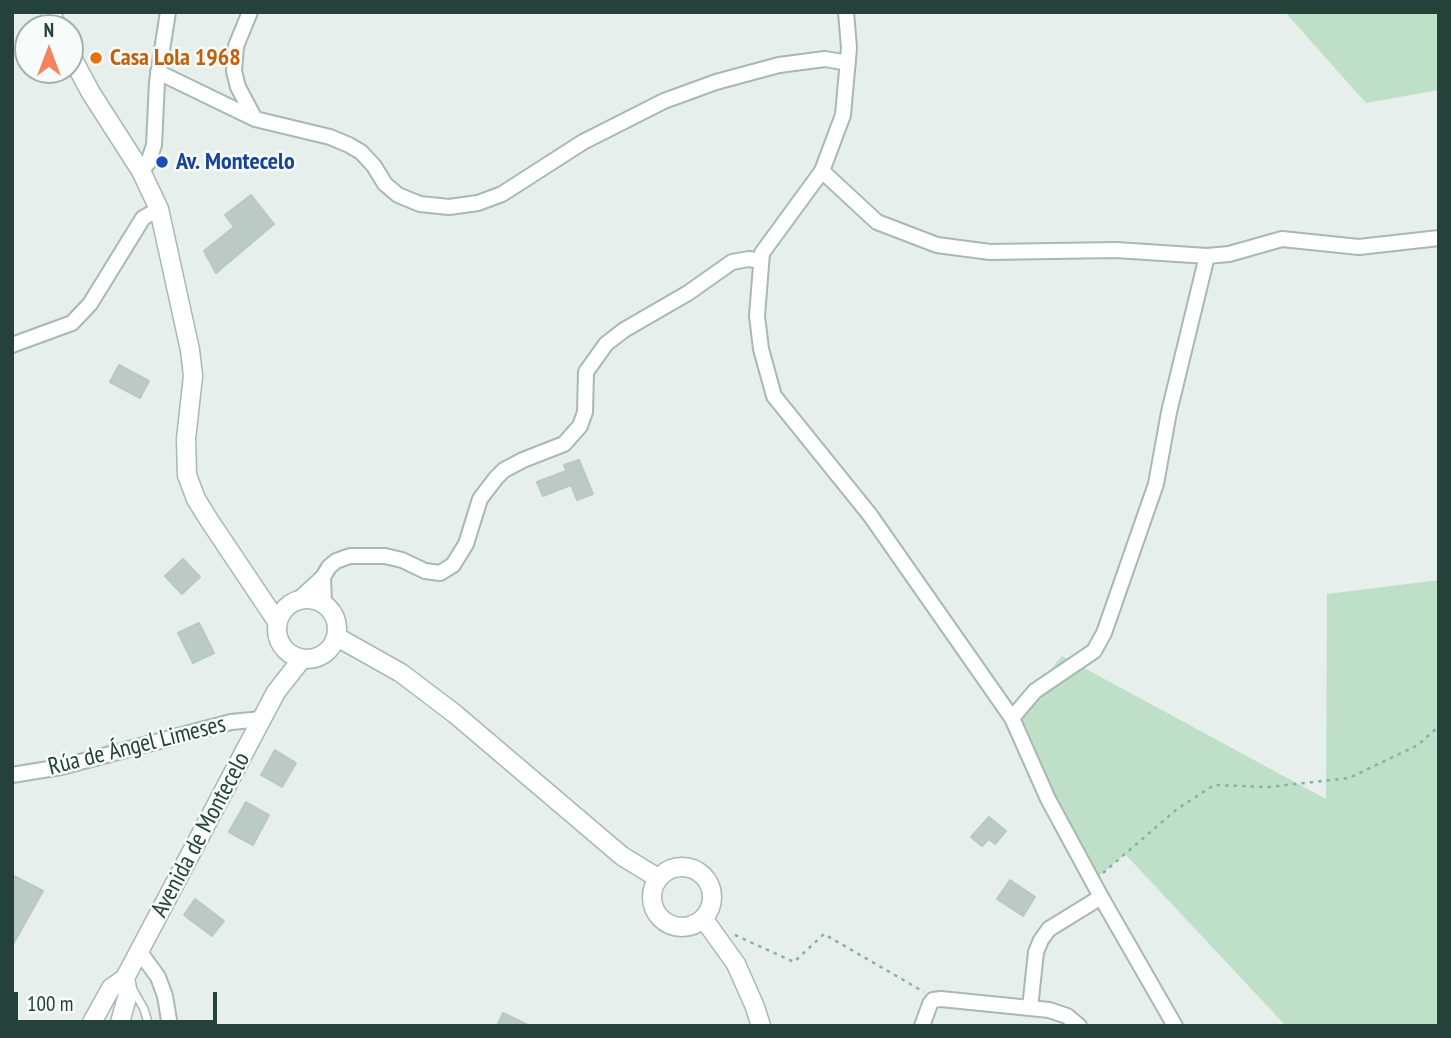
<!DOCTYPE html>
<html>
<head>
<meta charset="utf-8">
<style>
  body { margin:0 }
  #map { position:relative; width:1451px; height:1038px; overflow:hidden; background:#e6efeb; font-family:"PT Sans Narrow",sans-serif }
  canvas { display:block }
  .frame { position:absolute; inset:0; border:14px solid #24423a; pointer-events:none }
  .north { position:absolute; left:14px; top:14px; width:70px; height:70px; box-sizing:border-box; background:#f7fbf9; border:2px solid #a3b1ad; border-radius:50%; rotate:0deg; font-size:19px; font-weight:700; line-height:28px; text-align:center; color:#24423a }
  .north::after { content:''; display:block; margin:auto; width:24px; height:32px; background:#f4845f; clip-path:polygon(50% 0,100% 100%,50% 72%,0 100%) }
  .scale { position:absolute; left:14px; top:992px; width:203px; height:32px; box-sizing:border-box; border:4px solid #24423a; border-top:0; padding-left:9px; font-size:21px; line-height:24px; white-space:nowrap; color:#24423a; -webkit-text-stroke:5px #f7fbf9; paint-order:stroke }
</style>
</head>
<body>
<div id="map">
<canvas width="1451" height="1038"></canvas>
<div class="frame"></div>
<div class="north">N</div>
<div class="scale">100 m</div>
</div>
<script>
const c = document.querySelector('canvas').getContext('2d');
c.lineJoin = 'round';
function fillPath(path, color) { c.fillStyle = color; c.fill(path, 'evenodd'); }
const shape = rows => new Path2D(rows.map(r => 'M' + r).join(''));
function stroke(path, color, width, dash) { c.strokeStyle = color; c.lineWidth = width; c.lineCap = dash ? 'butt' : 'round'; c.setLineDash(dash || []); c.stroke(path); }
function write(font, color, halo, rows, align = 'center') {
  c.font = font + ' "PT Sans Narrow",sans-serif'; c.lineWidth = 5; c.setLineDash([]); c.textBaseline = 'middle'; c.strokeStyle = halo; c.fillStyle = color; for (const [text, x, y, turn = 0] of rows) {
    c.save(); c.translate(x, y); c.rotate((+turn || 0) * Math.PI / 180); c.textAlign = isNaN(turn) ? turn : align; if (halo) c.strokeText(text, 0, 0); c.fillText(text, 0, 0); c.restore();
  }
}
fillPath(shape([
  [1285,12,1439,12,1439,90,1366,103],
  [1439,580,1439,1026,1286,1026,1125,854,1092,882,1012,718,1062,656,1326,799,1327,594]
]), '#bfe0c8');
const building = shape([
  [251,195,274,224,216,273,204,251,234,227,225,215,251,195],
  [119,365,149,381,140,398,110,382,119,365],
  [579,460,593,494,577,500,571,485,543,496,537,482,566,471,564,465,579,460],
  [183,559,200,577,182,594,165,576,183,559],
  [199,623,214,653,193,663,178,633,199,623],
  [275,750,296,763,282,787,261,775,275,750],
  [246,802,269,815,253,845,229,832,246,802],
  [989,817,1006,831,995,844,989,839,982,846,971,837,989,817],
  [12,875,43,891,12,946,12,875],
  [1010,880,1035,897,1023,916,997,899,1010,880],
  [195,899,224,921,212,936,184,915,195,899],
  [503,1013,530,1026,497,1026,503,1013]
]);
fillPath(building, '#bbcac4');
stroke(building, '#b8c9c2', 2);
const service = shape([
  [132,988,144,1009,149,1026]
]);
const minor = shape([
  [250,12,236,46,234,71,238,87,255,119],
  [846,12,849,48,843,115,822,171,762,253,757,316,761,349,774,396,870,515,1012,718,1048,799,1101,897,1175,1026],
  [158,72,255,119,330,137,349,145,361,152,374,166,385,184,398,195,420,204,449,207,478,203,502,194,583,142,664,101,716,82,779,65,825,59,848,63],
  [141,171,148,163,154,145,157,82,168,12],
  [822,171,877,222,937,245,990,252,1116,250,1207,256,1229,254,1282,239,1359,247,1439,238],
  [12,345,72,323,90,304,143,218,159,209],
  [323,577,324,604],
  [297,601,323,577,329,567,336,561,350,556,385,556,402,560,425,571,440,573,453,565,466,544,480,499,496,478,504,470,523,460,564,444,580,426,585,412,586,372,606,344,624,330,688,293,732,262,749,259,761,261],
  [1012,718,1035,691,1094,651,1104,633,1156,484,1169,412,1207,256],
  [12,775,61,767,231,722,262,719],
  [139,951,158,977,165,996,170,1026],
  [1030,1008,1049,1010,1067,1016,1079,1026],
  [922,1026,930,1004,933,1000,941,999,1030,1008,1036,952,1041,940,1049,929,1101,897]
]);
const tertiary = shape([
  [50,12,58,28],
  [70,54,91,93,141,171,159,209,190,350,193,376,186,439,187,475,196,499,209,520,278,623],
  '277 629a30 30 0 1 1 60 0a30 30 0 1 1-60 0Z',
  [337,637,401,673,455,714,622,856,658,878],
  '652 897a30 30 0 1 1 60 0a30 30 0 1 1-60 0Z',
  [703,918,736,964,755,1007,761,1026],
  [90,1026,111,988,125,978,276,692,302,659],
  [119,1026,128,994,125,978]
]);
stroke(service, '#a8b8b2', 10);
stroke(minor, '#a8b8b2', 18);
stroke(tertiary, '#a8b8b2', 21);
stroke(shape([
  [1103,873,1177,809,1214,785,1269,787,1349,778,1418,745,1439,726],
  [735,935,794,962,824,934,924,992]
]), '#86b3a5', 2.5, [3.5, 5]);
stroke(service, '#fff', 7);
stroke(minor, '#fff', 14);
stroke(tertiary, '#fff', 18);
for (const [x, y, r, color] of [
  [96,58,7,"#e8710a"],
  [162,162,7,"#1a4fb4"]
]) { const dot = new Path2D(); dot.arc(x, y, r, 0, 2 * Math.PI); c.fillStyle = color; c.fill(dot); stroke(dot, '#f7fbf9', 2.5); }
write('bold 24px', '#c56008', '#f7fbf9', [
  ["Casa Lola 1968",110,58]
], 'left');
write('bold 24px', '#164399', '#f7fbf9', [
  ["Av. Montecelo",176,162]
], 'left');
write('24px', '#24423a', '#f7fbf9', [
  ["Rúa de Ángel Limeses",137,746,-14],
  ["Avenida de Montecelo",201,835,-62]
]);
</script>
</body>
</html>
